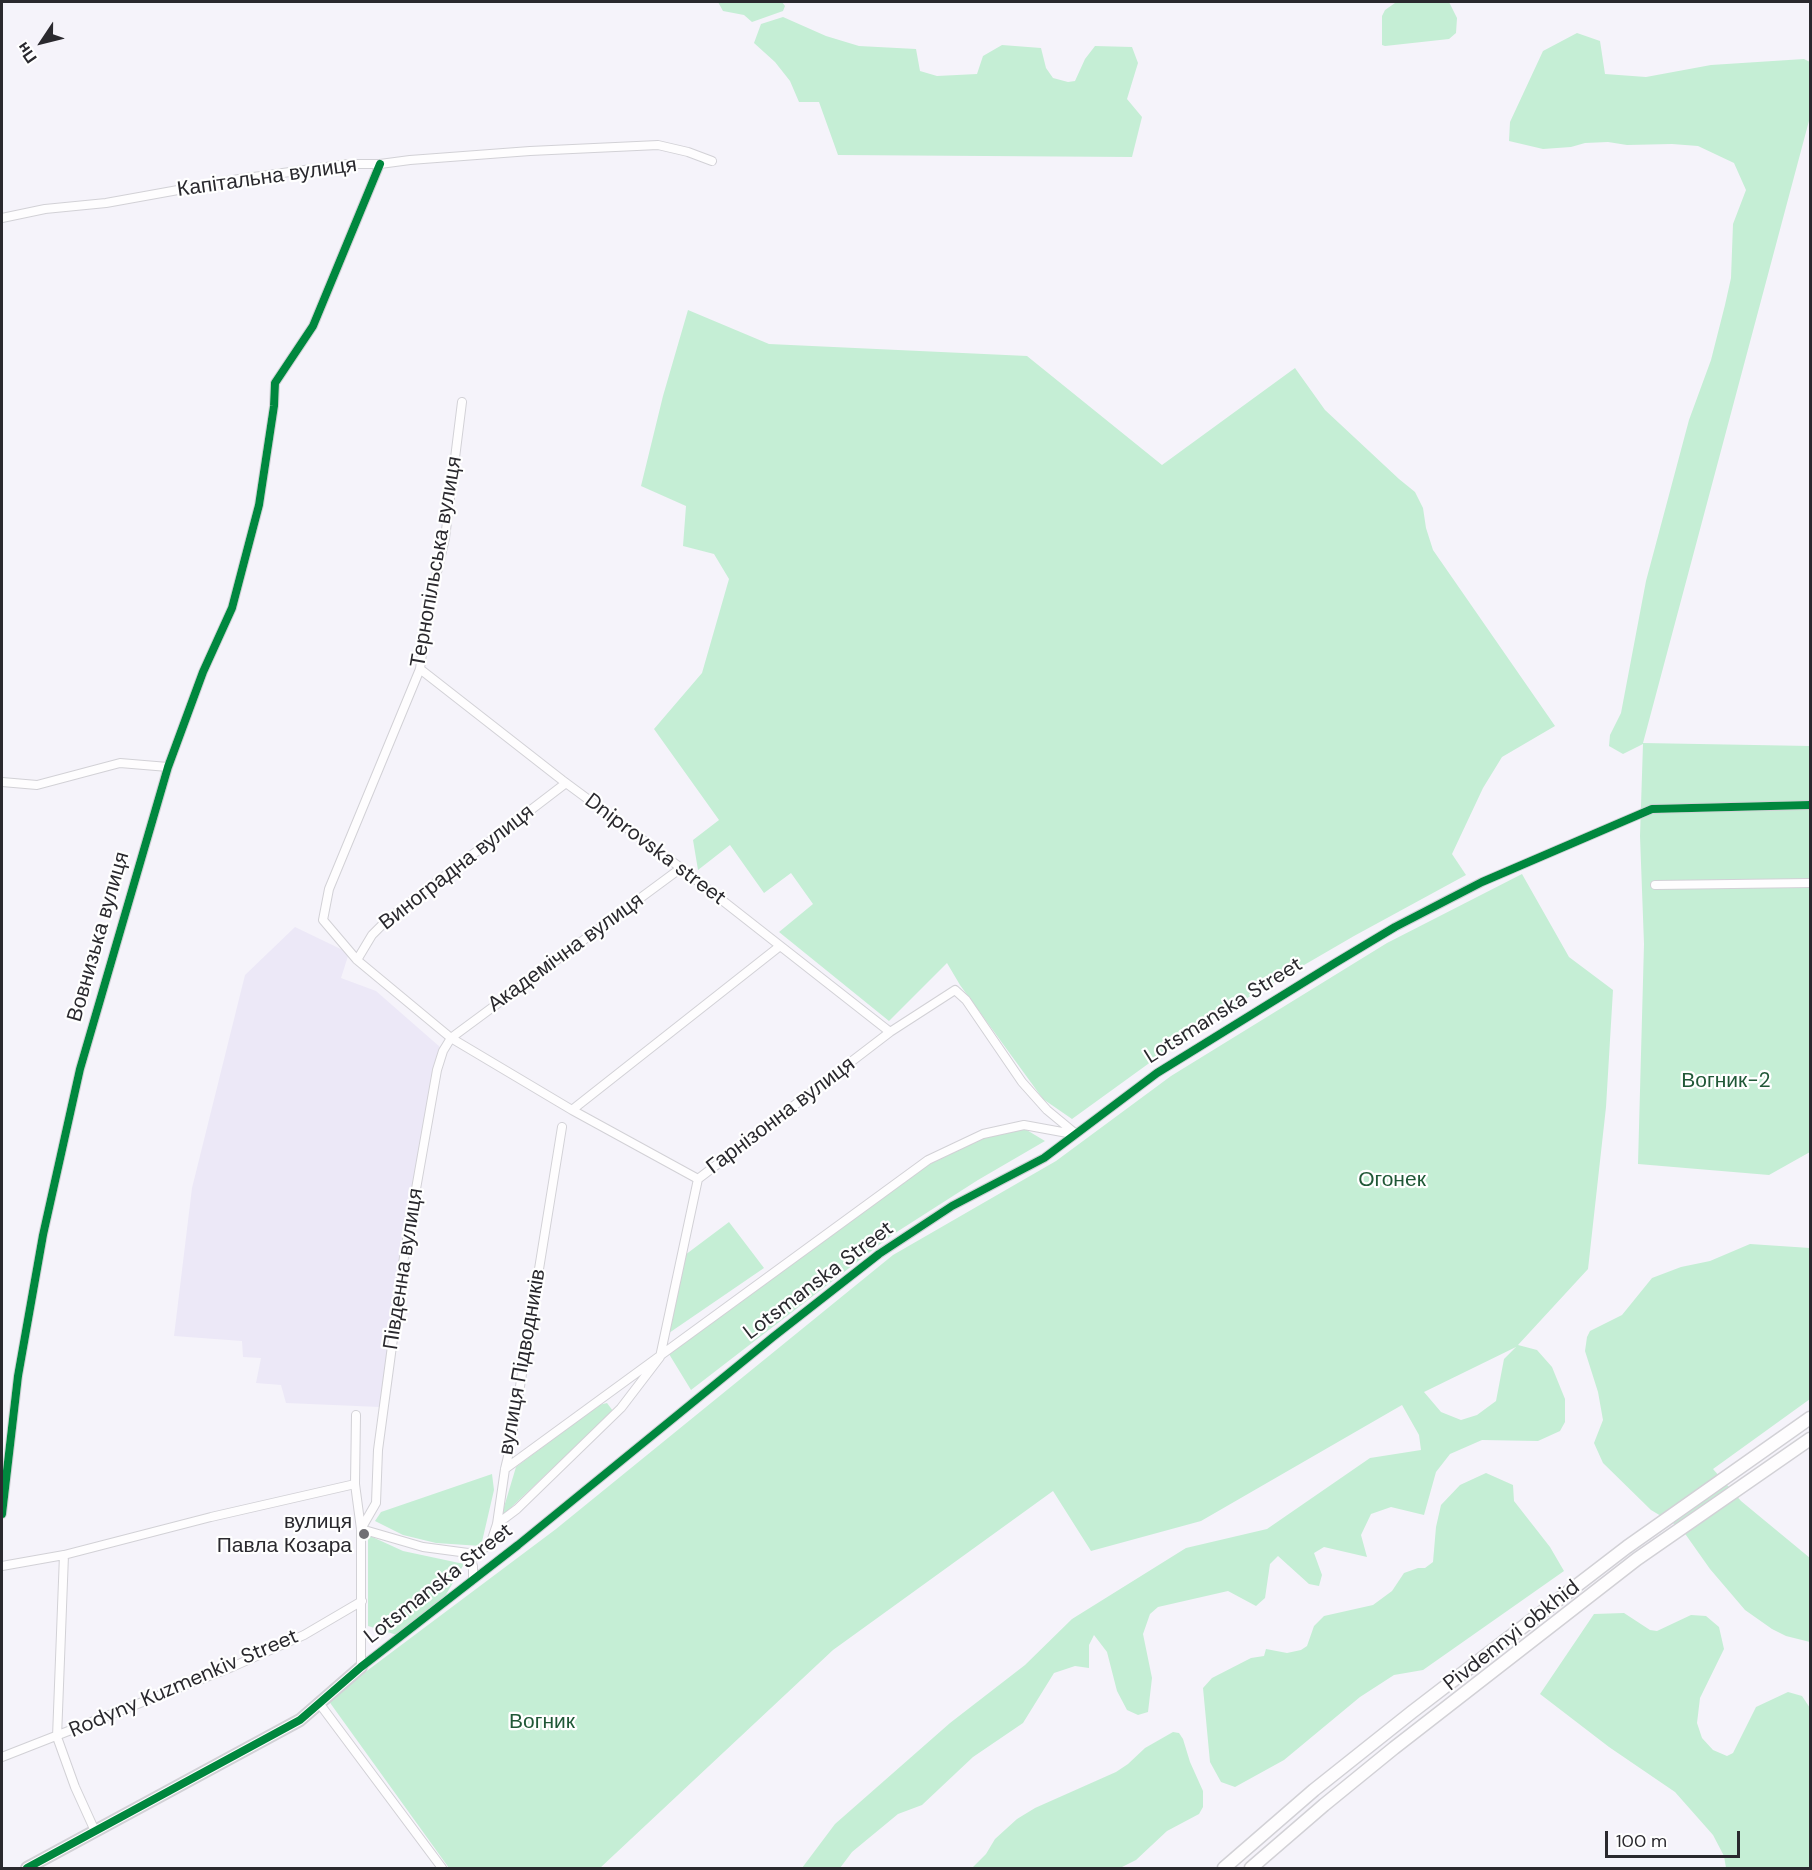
<!DOCTYPE html>
<html>
<head>
<meta charset="utf-8">
<style>
  body { margin:0 }
  #map { position:relative; width:1812px; height:1870px; overflow:hidden; background:#f5f3fa; font-family:"DM Sans",sans-serif }
  canvas { display:block }
  .frame { position:absolute; inset:0; border:3px solid #2a292e; pointer-events:none }
  .north { position:absolute; left:12px; top:12px; width:60px; height:60px; -webkit-text-stroke:4px #fff; paint-order:stroke; rotate:235deg; font-size:16px; font-weight:700; line-height:24px; text-align:center; color:#2a292e }
  .north::after { content:''; display:block; margin:auto; width:21px; height:27px; background:#2a292e; clip-path:polygon(50% 0,100% 100%,50% 72%,0 100%) }
  .scale { position:absolute; left:1605px; top:1831px; width:135px; height:27px; box-sizing:border-box; border:3px solid #2a292e; border-top:0; padding-left:8px; font-size:18px; line-height:21px; white-space:nowrap; color:#2a292e; -webkit-text-stroke:4px #fff; paint-order:stroke }
</style>
</head>
<body>
<div id="map">
<canvas width="1812" height="1870"></canvas>
<div class="frame"></div>
<div class="north">Пн</div>
<div class="scale">100 m</div>
</div>
<script>
const c = document.querySelector('canvas').getContext('2d');
c.lineJoin = 'round';
function fillPath(path, color) { c.fillStyle = color; c.fill(path, 'evenodd'); }
const shape = rows => new Path2D(rows.map(r => 'M' + r).join(''));
function stroke(path, color, width, dash) { c.strokeStyle = color; c.lineWidth = width; c.lineCap = dash ? 'butt' : 'round'; c.setLineDash(dash || []); c.stroke(path); }
function write(font, color, halo, rows, align = 'center') {
  c.font = font + ' "DM Sans",sans-serif'; c.lineWidth = 4.5; c.setLineDash([]); c.textBaseline = 'middle'; c.strokeStyle = halo; c.fillStyle = color; for (const [text, x, y, turn = 0] of rows) {
    c.save(); c.translate(x, y); c.rotate((+turn || 0) * Math.PI / 180); c.textAlign = isNaN(turn) ? turn : align; if (halo) c.strokeText(text, 0, 0); c.fillText(text, 0, 0); c.restore();
  }
}
fillPath(shape([
  [295,927,349,953,341,978,376,991,440,1047,380,1407,286,1403,281,1385,256,1383,261,1358,243,1357,242,1341,174,1336,192,1188,245,975]
]), '#ece8f7');
fillPath(shape([
  [718,2,782,2,785,6,783,11,752,22,744,15,723,11],
  [1404,2,1449,2,1457,18,1456,33,1449,39,1385,46,1382,45,1382,16,1385,10,1395,3],
  [783,17,826,36,859,46,916,49,920,71,937,76,977,74,983,56,1002,45,1041,48,1046,68,1053,78,1068,82,1075,81,1085,59,1095,46,1132,47,1138,63,1127,99,1142,117,1132,157,838,155,819,102,799,102,790,81,775,62,754,43,761,24],
  [1577,33,1600,41,1605,74,1646,77,1711,65,1804,59,1810,62,1810,117,1643,743,1810,746,1810,1152,1769,1175,1638,1164,1644,944,1640,836,1643,744,1623,754,1609,746,1610,735,1621,713,1646,581,1689,420,1711,360,1725,305,1731,278,1733,224,1746,190,1734,163,1698,146,1672,144,1627,145,1608,142,1585,143,1571,147,1543,149,1509,141,1510,122,1543,51],
  [688,310,769,344,1027,356,1162,465,1295,368,1325,410,1399,479,1415,492,1423,508,1426,528,1433,550,1555,726,1502,757,1483,788,1452,854,1466,875,1354,936,1206,1022,1072,1119,1043,1099,960,985,947,963,889,1021,779,932,813,904,791,873,764,893,730,845,698,870,693,840,719,820,654,729,702,673,729,579,714,554,683,546,686,506,641,486,663,396],
  [1522,874,1569,957,1613,990,1606,1107,1588,1269,1518,1345,1537,1350,1552,1367,1565,1399,1565,1422,1560,1431,1538,1441,1482,1440,1450,1454,1436,1472,1424,1515,1391,1507,1371,1514,1361,1535,1367,1557,1324,1547,1314,1553,1322,1575,1319,1586,1309,1584,1278,1556,1270,1564,1265,1598,1256,1606,1228,1591,1158,1607,1150,1614,1143,1634,1152,1678,1148,1712,1138,1715,1127,1710,1117,1691,1107,1652,1094,1635,1089,1645,1089,1668,1075,1666,1054,1673,1023,1723,973,1757,922,1805,898,1814,852,1852,840,1868,802,1868,835,1824,950,1723,1025,1665,1072,1619,1186,1548,1267,1529,1370,1458,1421,1450,1419,1435,1402,1405,1201,1521,1091,1551,1053,1491,833,1650,600,1868,449,1868,328,1700,556,1529,893,1255,1056,1161,1171,1076,1387,943],
  [1516,1347,1504,1359,1496,1401,1477,1415,1461,1420,1441,1412,1424,1392],
  [1025,1129,1045,1141,978,1180,892,1235,691,1390,669,1354,778,1270,928,1165,984,1138],
  [729,1222,764,1268,669,1333,685,1255],
  [1750,1244,1810,1248,1810,1399,1713,1469,1741,1501,1810,1558,1810,1642,1786,1636,1772,1629,1745,1610,1710,1569,1681,1528,1651,1510,1603,1463,1594,1443,1603,1420,1598,1392,1585,1351,1587,1337,1590,1331,1622,1315,1652,1278,1681,1267,1710,1261],
  [607,1403,613,1411,501,1517,516,1467,599,1405],
  [1486,1473,1513,1485,1514,1501,1550,1547,1564,1571,1423,1670,1394,1675,1360,1697,1284,1760,1235,1787,1221,1782,1210,1762,1203,1688,1212,1678,1251,1658,1264,1656,1266,1649,1287,1653,1301,1650,1307,1646,1314,1626,1324,1616,1373,1605,1392,1591,1404,1573,1418,1568,1425,1568,1433,1562,1436,1527,1441,1505,1460,1485],
  [492,1474,494,1490,481,1546,436,1543,403,1535,375,1521,381,1512],
  [368,1535,403,1551,464,1564,444,1598,397,1635,368,1626],
  [1624,1613,1650,1630,1657,1631,1691,1615,1706,1616,1719,1627,1724,1649,1700,1698,1697,1723,1702,1738,1713,1750,1727,1756,1733,1753,1756,1707,1788,1692,1802,1696,1810,1708,1810,1868,1726,1868,1724,1856,1713,1835,1675,1792,1609,1747,1540,1694,1594,1614],
  [1173,1732,1179,1733,1183,1739,1190,1762,1203,1791,1203,1807,1199,1814,1167,1831,1136,1860,1120,1868,972,1868,986,1854,995,1839,1017,1819,1035,1808,1116,1772,1128,1764,1145,1748]
]), '#c5eed5');
const street = shape([
  [2,218,45,209,106,203,239,179,348,164,380,164,410,160,530,151,658,145,688,152,712,161],
  [462,402,445,538,427,615,420,669,329,889,323,920,357,960,451,1038,572,1110,698,1179],
  [420,669,562,780,681,868,890,1032],
  [2,782,37,785,120,763,168,767],
  [1655,885,1810,883],
  [357,960,372,935,387,920,566,783],
  [572,1110,780,946],
  [356,1415,355,1484,361,1529,361,1667],
  [505,1469,928,1160,983,1134,1024,1125,1073,1134],
  [2,1514,18,1376,43,1235,80,1069,168,767,203,672,232,608,259,505,274,406,275,383,313,326,380,164],
  [497,1524,517,1509,621,1408,660,1357,698,1179,890,1032,955,990,966,1000,1022,1082,1047,1110,1076,1134],
  [361,1529,376,1503,378,1450,404,1257,437,1070,443,1051,451,1038,681,868],
  [361,1529,423,1547,468,1553,478,1552,486,1547,492,1539,497,1524,505,1469,510,1448,562,1127],
  [468,1553,473,1566,473,1580],
  [64,1555,57,1737,75,1787,95,1831],
  [2,1566,64,1555,211,1517,355,1484],
  [361,1667,518,1545,773,1337,879,1254,952,1206,1044,1158,1157,1073,1335,963,1395,927,1482,882,1652,809,1810,805],
  [319,1703,442,1868],
  [2,1757,232,1667,304,1635,362,1601]
]);
const secondary = shape([
  [27,1868,300,1720,361,1667]
]);
const primary = shape([
  [1224,1868,1314,1790,1412,1712,1627,1547,1810,1418],
  [1251,1868,1324,1805,1394,1748,1637,1559,1810,1439]
]);
stroke(street, '#d2d1d6', 10);
stroke(secondary, '#d2d1d6', 14);
stroke(primary, '#d2d1d6', 15);
stroke(street, '#fefdfe', 8);
stroke(secondary, '#fefdfe', 10);
stroke(primary, '#fefdfe', 12);
stroke(shape([
  [2,1514,18,1376,43,1235,80,1069,168,767,203,672,232,608,259,505,274,406,275,383,313,326,380,164],
  [27,1868,300,1720,361,1667,518,1545,773,1337,879,1254,952,1206,1044,1158,1157,1073,1335,963,1395,927,1482,882,1652,809,1810,805]
]), '#00873e', 8);
for (const [x, y, r, color] of [
  [364,1534,6,"#717075"]
]) { const dot = new Path2D(); dot.arc(x, y, r, 0, 2 * Math.PI); c.fillStyle = color; c.fill(dot); stroke(dot, '#fff', 2); }
write('21px', '#2a292e', '#fff', [
  ["Капітальна вулиця",267,178,-8],
  ["Тернопільська вулиця",437,562,-80],
  ["Dniprovska street",655,850,37],
  ["Виноградна вулиця",457,868,-38],
  ["Вовнизька вулиця",99,937,-74],
  ["Академічна вулиця",566,953,-36],
  ["Lotsmanska Street",1224,1011,-32],
  ["Гарнізонна вулиця",781,1116,-37],
  ["Південна вулиця",404,1269,-81],
  ["Lotsmanska Street",819,1281,-37],
  ["вулиця Підводників",523,1362,-80],
  ["Lotsmanska Street",439,1584,-38],
  ["Pivdennyi obkhid",1512,1636,-38],
  ["Rodyny Kuzmenkiv Street",184,1684,-23]
]);
write('21px', '#205837', '#fff', [
  ["Вогник-2",1726,1081],
  ["Огонек",1392,1180],
  ["Вогник",542,1722]
]);
write('21px', '#2a292e', '#fff', [
  ["вулиця",352,1522],
  ["Павла Козара",352,1546]
], 'right');
</script>
</body>
</html>
